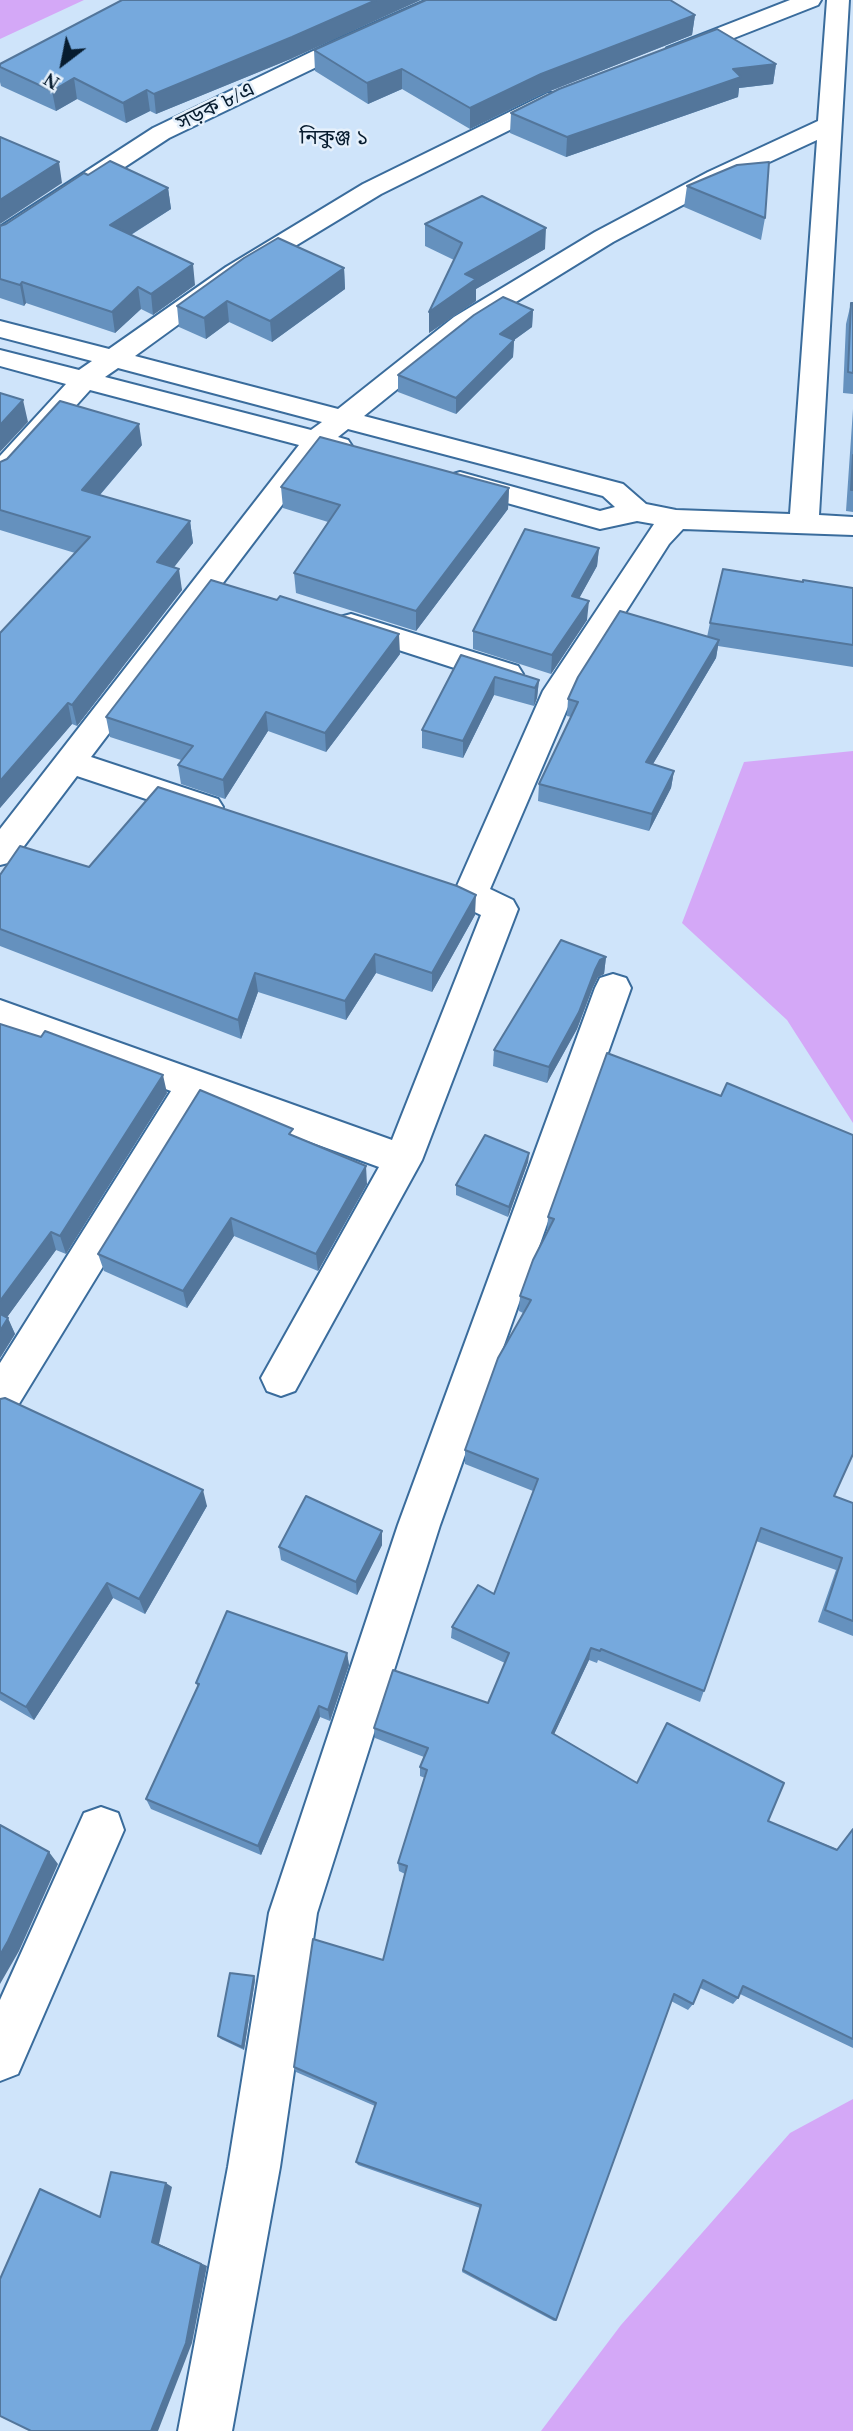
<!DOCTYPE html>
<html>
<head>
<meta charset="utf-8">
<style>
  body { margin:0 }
  #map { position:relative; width:853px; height:2431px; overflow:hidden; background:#cfe4fa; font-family:"Times New Roman",serif }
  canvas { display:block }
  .north { position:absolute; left:28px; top:28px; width:70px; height:70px; -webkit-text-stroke:5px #e5f0fb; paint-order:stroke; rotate:212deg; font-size:19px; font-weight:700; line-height:28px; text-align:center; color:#071c2f }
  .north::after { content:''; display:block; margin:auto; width:24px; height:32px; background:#071c2f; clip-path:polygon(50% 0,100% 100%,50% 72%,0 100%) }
</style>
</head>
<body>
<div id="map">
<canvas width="853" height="2431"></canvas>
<div class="north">N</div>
</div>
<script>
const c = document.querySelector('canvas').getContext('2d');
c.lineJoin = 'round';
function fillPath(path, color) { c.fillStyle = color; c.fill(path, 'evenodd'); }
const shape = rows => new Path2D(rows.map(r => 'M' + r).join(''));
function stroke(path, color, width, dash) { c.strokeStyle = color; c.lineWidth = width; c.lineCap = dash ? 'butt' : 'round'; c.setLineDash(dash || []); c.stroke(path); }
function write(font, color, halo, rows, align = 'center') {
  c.font = font + ' "Times New Roman","Noto Sans Bengali",serif'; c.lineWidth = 5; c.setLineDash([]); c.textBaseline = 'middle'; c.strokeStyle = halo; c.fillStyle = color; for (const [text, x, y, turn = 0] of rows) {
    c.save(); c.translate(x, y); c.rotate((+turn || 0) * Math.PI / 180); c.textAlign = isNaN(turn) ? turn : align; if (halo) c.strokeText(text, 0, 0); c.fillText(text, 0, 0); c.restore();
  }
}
fillPath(shape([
  [0,0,84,0,0,39],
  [853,751,853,1123,787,1020,682,923,744,762],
  [853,2099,853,2431,541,2431,621,2325,790,2133]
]), '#d4a8f7');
const minor = shape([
  [427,0,457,0,454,5,354,49,169,138,9,243,0,246,0,227,153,128,338,39,427,0],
  [790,0,821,0,818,5,683,58,675,60,667,58,664,53,667,48,790,0],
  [827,0,849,0,819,515,853,517,853,535,683,529,669,544,574,693,490,889,513,900,518,909,422,1160,295,1391,281,1396,267,1391,261,1378,379,1167,203,1103,14,1412,0,1417,0,1363,171,1091,0,1029,0,1000,392,1140,481,915,458,904,453,895,543,691,654,524,637,521,600,529,450,487,446,481,450,475,460,472,600,511,615,507,603,496,348,429,338,437,348,440,352,446,348,452,338,455,323,451,91,757,218,799,223,807,218,815,206,819,77,776,12,862,0,865,0,829,299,445,90,390,10,479,0,482,0,456,66,384,0,366,0,350,79,370,92,361,0,337,0,321,109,349,226,267,363,184,548,93,564,93,568,98,564,103,381,194,244,277,135,356,338,409,454,317,595,232,708,172,818,121,827,0],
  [817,140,790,514,676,510,646,504,623,484,364,416,472,329,613,242,726,182,817,140],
  [118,368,322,422,311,430,105,377,118,368],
  [351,614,518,666,523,674,518,682,507,685,340,631,336,624,340,617,351,614],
  [613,974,626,978,631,988,440,1525,317,1913,280,2167,232,2431,178,2431,228,2167,269,1913,398,1525,595,988,600,978,613,974],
  [101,1807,118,1813,124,1830,18,2074,0,2081,0,2000,84,1813,101,1807]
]);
stroke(minor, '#3a6c9c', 4);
fillPath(minor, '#fff');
fillPath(shape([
  [695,15,692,35,540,95,470,129,402,89,368,104,315,71,314,50],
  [293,58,156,114,150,111,126,123,77,99,56,111,1,86,0,82,0,64],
  [776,64,773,84,739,88,738,97,566,157,510,133,511,113],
  [88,175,168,188,171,209,131,235,195,285,153,315,141,309,115,333,26,303,24,306,0,298,0,226,6,224],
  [687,186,765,218,761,240,684,207],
  [425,224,545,249,476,289,476,301,429,333,454,260,425,246],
  [344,268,345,289,272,342,229,322,206,339,179,327,177,306],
  [851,303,853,303,853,394,843,393,846,324],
  [533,310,532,327,514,340,513,357,456,414,398,392,398,375],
  [853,409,853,512,846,511],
  [142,445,100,495,190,521,193,543,173,567,182,590,77,726,72,724,0,808,0,633,75,553,0,530,0,462],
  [281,487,509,488,508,509,416,631,296,593,294,573,328,522,283,508],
  [599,548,597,566,579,598,587,620,551,674,473,649,473,631],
  [803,582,853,588,853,667,718,646,716,658,653,764,674,771,671,788,649,831,538,801,539,784,571,717,567,716,568,699,707,637,710,623],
  [400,654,326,752,268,731,225,799,181,784,178,765,181,760,110,737,106,717],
  [461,655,539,680,537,698,534,706,494,695,463,758,422,748,422,730],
  [89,867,475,915,432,992,376,973,346,1020,258,992,241,1039,0,946,0,875],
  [606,957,604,974,598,977,593,987,577,1029,547,1083,493,1066,494,1050],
  [0,1024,167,1093,66,1254,56,1250,7,1317,15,1334,0,1358],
  [607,1053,834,1496,853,1503,853,1636,818,1622,836,1570,756,1541,700,1702,598,1660,597,1663,589,1660,554,1734,637,1783,768,1821,837,1849,853,1829,853,2048,740,1994,738,1998,733,2004,700,1988,693,2004,688,2010,671,2001,556,2320,554,2321,462,2272,480,2208,358,2165,356,2162,375,2106,296,2072,294,2067,383,1960,405,1874,399,1871,398,1863,425,1778,420,1776,420,1767,424,1757,375,1738,374,1728,488,1703,505,1663,451,1638,452,1627,494,1594,533,1491,465,1464,465,1450,523,1313,519,1311,520,1296,547,1233,548,1217],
  [294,1136,367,1184,318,1271,234,1236,187,1308,104,1271,98,1254],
  [529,1153,528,1162,508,1217,456,1195,456,1185],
  [0,1399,207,1506,145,1614,113,1598,34,1720,0,1700],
  [382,1531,382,1545,357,1595,281,1560,279,1547],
  [347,1653,349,1665,330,1721,320,1717,261,1855,151,1809,146,1799,198,1687,196,1683],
  [255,1980,244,2050,221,2039,218,2036]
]), '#6591be');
fillPath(shape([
  [376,0,421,0,293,58,156,114,154,94],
  [695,15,692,35,540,95,470,129,470,108,541,74],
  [776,64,773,84,739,88,738,97,566,157,567,137,733,69],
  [402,69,402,89,368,104,367,83],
  [74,78,77,99,56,111,52,91],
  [147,90,150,111,126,123,123,103],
  [59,162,62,183,0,224,0,200],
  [168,188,171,209,113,246,110,225],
  [546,228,545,249,476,289,476,301,429,333,429,312,465,274],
  [193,264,195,285,153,315,151,294],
  [344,268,345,289,272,342,270,321],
  [22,282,26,303,24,306,20,285],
  [138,287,141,309,115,333,112,312],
  [227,301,229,322,206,339,204,318],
  [533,310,532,327,499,351,500,334],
  [514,340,513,357,456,414,456,398],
  [23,400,28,422,0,452,0,425],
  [139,424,142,445,86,511,82,490],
  [509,488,508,509,416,631,416,611],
  [190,521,193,543,161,584,157,562],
  [599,548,597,566,570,615,572,596],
  [179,569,182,590,77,726,72,705],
  [589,601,587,620,551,674,552,655],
  [399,634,400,654,326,752,325,733],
  [719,640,716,658,644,779,646,762],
  [495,677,494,695,463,758,463,741],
  [539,680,537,698,534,706,535,688],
  [68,703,72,724,0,808,0,781],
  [266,712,268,731,225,799,223,780],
  [674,771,671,788,649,831,652,814],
  [476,895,475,915,432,992,432,973],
  [375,954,376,973,346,1020,345,1001],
  [606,957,604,974,598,977,593,987,577,1029,547,1083,549,1067,600,960],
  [255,973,258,992,241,1039,238,1020],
  [163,1075,167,1093,66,1254,60,1236],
  [529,1153,528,1162,508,1217,509,1207],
  [366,1166,367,1184,318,1271,316,1254],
  [231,1218,234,1236,187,1308,183,1291],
  [51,1232,56,1250,0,1327,0,1301],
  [8,1318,15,1334,0,1358,0,1331],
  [203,1490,207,1506,145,1614,139,1599],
  [382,1531,382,1545,357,1595,356,1582],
  [107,1583,113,1598,34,1720,26,1707],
  [591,1648,589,1660,550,1743,552,1733],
  [347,1653,349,1665,330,1721,328,1710],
  [319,1706,320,1717,261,1855,258,1846],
  [49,1852,58,1864,19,1951,0,1984,0,1955],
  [254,1976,255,1980,244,2050,242,2047],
  [166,2183,172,2187,159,2244,207,2266,192,2343,158,2431,151,2431,152,2242]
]), '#53769b');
const building = shape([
  [122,0,376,0,292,37,154,94,147,90,123,103,74,78,52,91,0,67,0,64,122,0],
  [426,0,670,0,695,15,541,74,470,108,402,69,367,83,314,50,426,0],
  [717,29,776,64,733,69,741,77,567,137,511,113,559,89,717,29],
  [0,137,59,162,0,200,0,137],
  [110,161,168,188,110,225,193,264,151,294,138,287,112,312,22,282,20,285,0,279,0,226,6,224,84,173,88,175,110,161],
  [769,162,765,218,687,186,737,165,769,162],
  [482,196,546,228,465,274,476,279,429,312,462,243,425,224,482,196],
  [278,238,344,268,270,321,227,301,204,318,177,306,244,258,278,238],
  [503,297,533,310,500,334,514,340,456,398,398,375,474,315,503,297],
  [851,303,853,303,853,373,848,372,851,303],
  [0,393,23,400,0,425,0,393],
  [60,401,139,424,82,490,190,521,157,562,179,569,72,705,68,703,0,781,0,633,90,537,0,510,0,462,7,459,60,401],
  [320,437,509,488,416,611,294,573,340,505,281,487,320,437],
  [853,455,853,490,851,490,853,455],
  [525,529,599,548,572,596,589,601,552,655,473,631,525,529],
  [723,569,803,582,803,580,853,588,853,645,710,623,723,569],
  [211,580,277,600,280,596,399,634,325,733,266,712,223,780,178,765,193,746,106,717,211,580],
  [620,611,719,640,646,762,674,771,652,814,539,784,578,702,568,699,578,677,620,611],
  [461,655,539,680,535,688,495,677,463,741,422,730,461,655],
  [158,787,457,886,476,895,432,973,375,954,345,1001,255,973,238,1020,0,929,0,875,20,846,89,867,158,787],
  [561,940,606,957,600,960,595,970,579,1012,549,1067,494,1050,561,940],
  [0,1024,41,1037,45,1031,163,1075,60,1236,51,1232,0,1301,0,1024],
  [607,1053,721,1096,727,1083,853,1135,853,1454,834,1496,853,1503,853,1621,825,1610,842,1558,761,1528,704,1691,601,1649,600,1651,591,1648,552,1733,637,1783,667,1723,784,1783,768,1821,837,1850,853,1829,853,2039,743,1986,738,1998,703,1980,693,2004,674,1994,556,2320,463,2270,481,2205,356,2162,376,2103,294,2067,313,1939,383,1960,407,1866,398,1863,427,1770,420,1767,428,1748,374,1728,393,1670,488,1703,509,1653,452,1627,478,1585,494,1594,538,1479,465,1450,498,1358,531,1300,520,1296,533,1260,554,1219,548,1217,607,1053],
  [200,1090,293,1129,289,1134,366,1166,316,1254,231,1218,183,1291,98,1254,200,1090],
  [485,1135,529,1153,509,1207,456,1185,485,1135],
  [0,1314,8,1318,0,1331,0,1314],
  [5,1398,203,1490,139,1599,107,1583,26,1707,0,1692,0,1399,5,1398],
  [306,1496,382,1531,356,1582,279,1547,306,1496],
  [227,1611,347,1653,328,1710,319,1706,258,1846,146,1799,199,1684,196,1683,227,1611],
  [0,1825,49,1852,8,1941,0,1955,0,1825],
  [230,1973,254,1976,242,2047,218,2036,230,1973],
  [111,2172,166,2183,152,2242,201,2264,186,2343,151,2431,31,2431,0,2416,0,2279,40,2189,100,2217,111,2172]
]);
fillPath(building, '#76a9dd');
stroke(building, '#53769b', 2);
write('21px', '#071c2f', '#e5f0fb', [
  ["সড়ক ৮/এ",216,107,-26]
]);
write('21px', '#071c2f', '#e5f0fb', [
  ["নিকুঞ্জ ১",334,138]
]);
</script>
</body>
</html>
